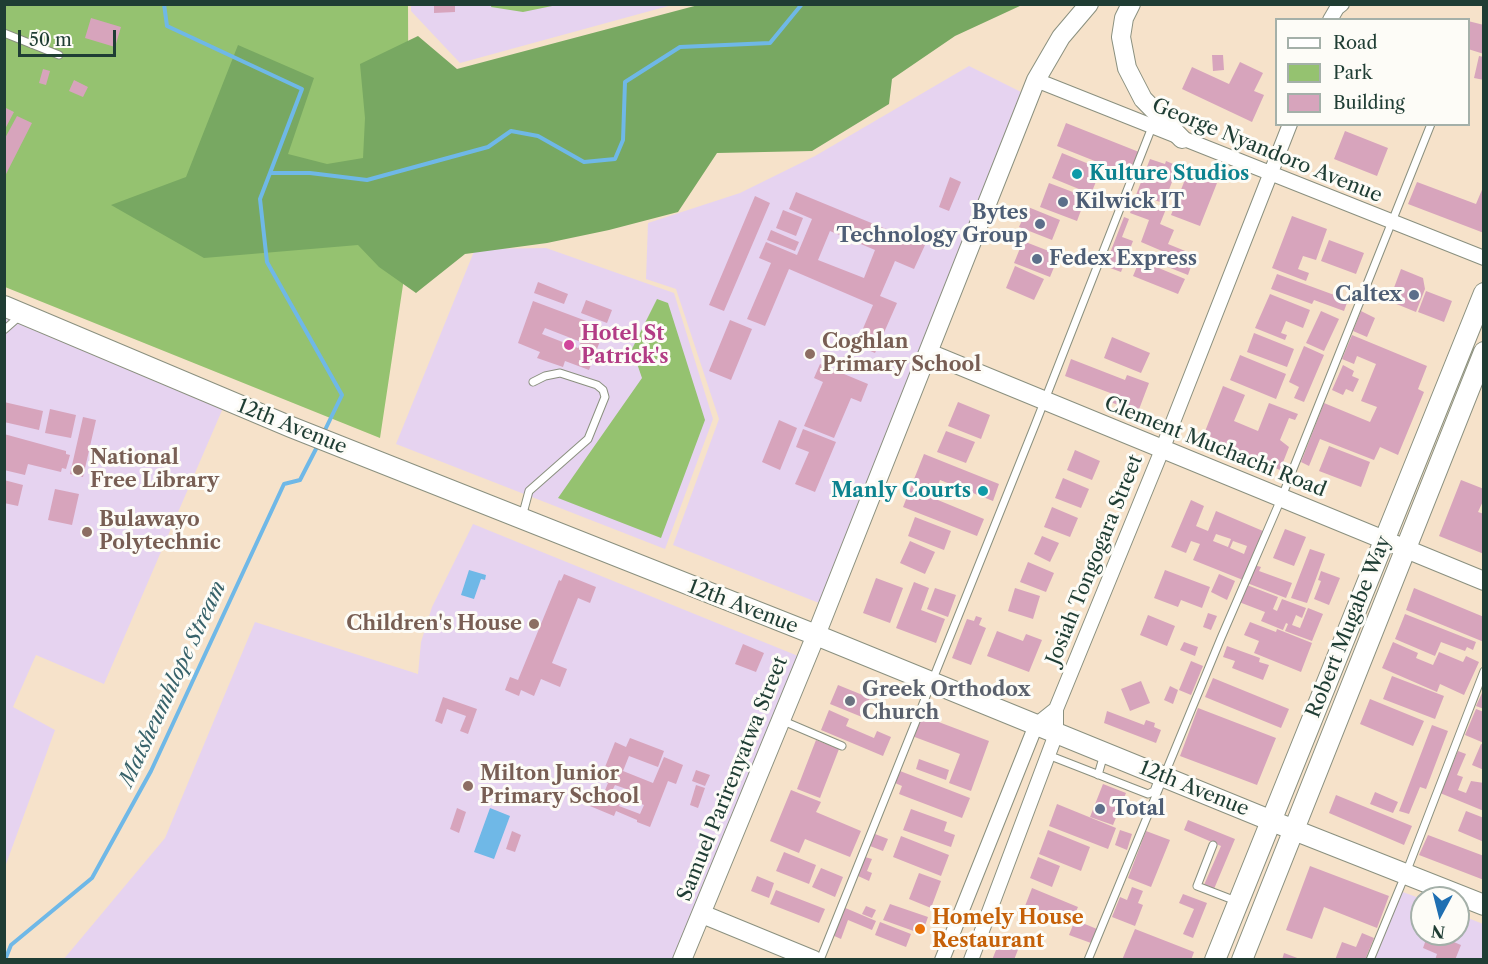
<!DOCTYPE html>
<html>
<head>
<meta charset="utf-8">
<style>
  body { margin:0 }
  #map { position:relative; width:1488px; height:964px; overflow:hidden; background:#f6e2ca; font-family:"Libre Caslon Text",serif }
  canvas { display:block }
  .frame { position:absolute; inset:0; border:6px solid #1f3d34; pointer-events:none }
  .legend { position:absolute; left:1275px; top:18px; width:195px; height:108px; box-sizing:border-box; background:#fdfcf7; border:2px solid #a4b0a9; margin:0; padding:8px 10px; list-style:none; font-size:18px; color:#1f3d34 }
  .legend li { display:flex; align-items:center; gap:12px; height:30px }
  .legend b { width:30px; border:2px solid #a4b0a9 }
  .north { position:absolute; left:1410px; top:886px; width:60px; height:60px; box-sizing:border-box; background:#fdfcf7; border:2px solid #a4b0a9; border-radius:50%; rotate:187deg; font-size:16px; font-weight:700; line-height:24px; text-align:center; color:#1f3d34 }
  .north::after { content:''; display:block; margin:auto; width:21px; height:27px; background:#1f6fb2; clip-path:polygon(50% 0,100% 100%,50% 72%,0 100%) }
  .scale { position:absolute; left:18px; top:30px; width:98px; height:27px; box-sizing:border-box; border:3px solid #1f3d34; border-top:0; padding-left:8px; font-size:18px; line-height:21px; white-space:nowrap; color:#1f3d34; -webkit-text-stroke:4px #fdfcf7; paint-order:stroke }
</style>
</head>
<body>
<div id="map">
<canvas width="1488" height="964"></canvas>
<div class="frame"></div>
<ul class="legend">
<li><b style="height:8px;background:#fff"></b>Road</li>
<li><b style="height:16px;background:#95c270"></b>Park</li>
<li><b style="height:16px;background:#d7a4bc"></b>Building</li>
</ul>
<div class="north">N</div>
<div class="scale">50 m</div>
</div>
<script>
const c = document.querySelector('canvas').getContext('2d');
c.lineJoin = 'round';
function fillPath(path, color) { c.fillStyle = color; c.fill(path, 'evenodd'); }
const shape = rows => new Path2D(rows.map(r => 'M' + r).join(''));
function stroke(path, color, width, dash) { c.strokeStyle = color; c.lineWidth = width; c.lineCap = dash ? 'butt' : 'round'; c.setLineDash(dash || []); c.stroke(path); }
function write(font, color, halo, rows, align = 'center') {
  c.font = font + ' "Libre Caslon Text",serif'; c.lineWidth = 6; c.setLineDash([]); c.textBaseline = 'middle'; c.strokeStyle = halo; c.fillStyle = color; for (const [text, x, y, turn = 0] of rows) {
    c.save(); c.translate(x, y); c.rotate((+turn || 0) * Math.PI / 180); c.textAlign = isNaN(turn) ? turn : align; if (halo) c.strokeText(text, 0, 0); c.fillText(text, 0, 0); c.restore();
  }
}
fillPath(shape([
  [411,5,672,5,460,63,411,11],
  [969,66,1025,94,824,605,673,545,719,419,676,289,646,279,648,223,740,193,815,156],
  [546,248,674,293,713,419,665,549,396,444,475,249],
  [5,317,223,408,104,684,36,655,13,707,55,730,5,867],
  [473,524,803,658,675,959,63,960,165,838,255,622,418,674,421,642,432,607],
  [1400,891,1422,899,1422,934,1458,934,1458,914,1483,924,1483,959,1372,960]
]), '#e6d3f0');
fillPath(shape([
  [492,4,557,4,557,5,523,12,491,7],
  [4,5,408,5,409,245,380,438,5,287],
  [657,299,668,303,705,420,661,538,558,498,642,378,632,349]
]), '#95c270');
fillPath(shape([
  [702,4,1022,5,955,36,892,79,889,104,812,151,717,153,678,212,609,230,547,243,465,254,416,293,379,267,358,245,204,258,111,205,186,177,238,45,314,78,288,154,327,164,363,158,365,118,360,64,418,36,457,69]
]), '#78a862');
fillPath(shape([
  [469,570,486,575,485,580,481,579,474,599,461,595],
  [490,808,510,816,494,859,474,852]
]), '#6fb8e7');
stroke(shape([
  [164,4,167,26,302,89,270,173],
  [324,432,342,395,267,262,260,199,270,173,310,173,367,180,488,147,511,131,538,136,584,162,615,159,623,140,625,82,680,47,770,43,802,4],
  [5,960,11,945,92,878,151,771,284,484,300,480,318,445]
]), '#6fb8e7', 4);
fillPath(shape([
  [434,4,455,4,455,12,434,13],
  [91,18,121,27,115,47,85,38],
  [1468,21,1484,25,1484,54,1468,49],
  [1212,55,1223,55,1224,70,1213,71],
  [1479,56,1484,57,1484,80,1474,78],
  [1240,62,1263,73,1254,91,1264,95,1252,122,1182,89,1192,67,1229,84],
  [43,69,50,71,46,85,39,83],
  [74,80,88,87,83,97,69,91],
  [4,107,14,112,4,131],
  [17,116,32,123,4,178,4,140],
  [1066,123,1139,152,1130,175,1057,146],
  [1345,131,1388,148,1377,176,1334,159],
  [1062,153,1101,169,1091,194,1052,178],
  [1150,159,1165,164,1166,161,1178,166,1164,203,1136,195],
  [1188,172,1217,183,1200,226,1171,215],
  [950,177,961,182,949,211,939,207],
  [1417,182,1476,204,1484,185,1484,233,1408,204],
  [1049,183,1086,197,1077,221,1040,207],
  [796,192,925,245,914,269,895,261,880,296,897,303,875,353,856,345,873,305,789,269,765,326,747,319,771,263,759,258,766,242,797,255,812,219,789,209],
  [830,231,875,250,864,278,818,260],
  [755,196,770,203,724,311,709,305],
  [1136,198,1166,209,1160,224,1174,230,1168,244,1195,255,1188,275,1158,263,1162,251,1141,242,1149,220,1130,213],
  [1028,207,1060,220,1052,240,1019,227],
  [783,210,803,218,796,236,776,228],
  [1292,216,1327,229,1316,260,1303,256,1298,269,1309,273,1306,281,1272,268],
  [1124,217,1129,219,1122,237,1133,241,1121,272,1105,266],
  [771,230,799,242,795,251,767,240],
  [1329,240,1364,253,1356,274,1321,261],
  [1023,241,1059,255,1050,277,1014,263],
  [1138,264,1153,270,1154,266,1185,279,1178,294,1133,276],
  [1015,266,1044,279,1034,300,1006,288],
  [1401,269,1423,278,1425,289,1416,312,1389,301],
  [1277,274,1348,300,1344,311,1314,300,1312,304,1271,289],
  [538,282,568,294,564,304,534,293],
  [1426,291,1452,301,1444,322,1418,312],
  [1270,294,1310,310,1303,328,1286,321,1281,333,1287,335,1285,340,1255,328],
  [586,300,612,310,607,323,581,313],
  [533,301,605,328,589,370,565,361,563,367,537,358,540,352,518,343],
  [545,328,581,342,578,348,542,334],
  [1321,311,1339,319,1324,351,1306,343],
  [1361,311,1375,318,1367,337,1353,331],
  [730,320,752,329,731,380,709,371],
  [1254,333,1294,349,1287,367,1247,352],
  [1352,335,1427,366,1418,389,1424,392,1398,455,1380,447,1374,460,1320,439,1309,466,1301,462,1324,403,1370,422,1377,407,1361,401,1376,364,1357,356,1354,364,1342,359],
  [1112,337,1150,353,1141,373,1104,358],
  [1304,346,1324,355,1304,402,1294,398,1299,387,1289,382],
  [1240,355,1286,374,1276,399,1230,380],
  [844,356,855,361,851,368,841,364],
  [1071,359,1125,380,1127,375,1149,383,1138,412,1110,402,1113,394,1065,376],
  [820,364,868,384,861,402,851,398,834,438,804,426,823,382,814,378],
  [1343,365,1354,371,1352,376,1359,379,1353,392,1346,389,1343,395,1332,390],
  [1223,386,1245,395,1234,421,1258,431,1269,403,1298,414,1295,420,1289,418,1280,440,1289,447,1280,470,1202,439],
  [4,402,43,411,39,430,4,422],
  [958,402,990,415,981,439,948,426],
  [50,409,76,415,71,438,45,433],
  [83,417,96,420,83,477,70,474],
  [779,420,797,428,780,470,762,462],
  [803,429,836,442,815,492,795,484,809,452,796,447],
  [946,431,975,442,966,463,937,452],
  [4,434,66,451,66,454,70,455,66,469,62,468,61,472,28,464,25,475,4,470],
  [1329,446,1370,462,1361,487,1319,471],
  [1075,450,1100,461,1092,480,1067,470],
  [924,454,999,484,993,501,940,480,933,498,984,519,977,536,903,507],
  [1063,478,1089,489,1081,508,1055,498],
  [4,480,23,485,18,506,4,503],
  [1461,480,1484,489,1484,499,1478,512,1484,514,1484,554,1439,536],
  [55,489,79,494,72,525,48,520],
  [1191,500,1204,506,1196,526,1208,531,1216,511,1263,531,1243,580,1193,560,1200,544,1191,541,1186,553,1171,547],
  [1216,534,1231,539,1228,547,1213,541],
  [1233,541,1247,546,1244,554,1230,548],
  [1052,507,1078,518,1070,537,1044,527],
  [915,517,951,531,944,550,908,536],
  [1285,529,1306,537,1294,566,1273,558],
  [1042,536,1059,543,1050,562,1034,554],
  [910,541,935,552,925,574,900,563],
  [1310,549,1325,554,1307,603,1291,598],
  [1028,562,1054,573,1046,592,1020,582],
  [1254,565,1261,567,1259,571,1292,583,1286,598,1247,583],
  [1165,570,1210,587,1202,608,1181,600,1178,607,1154,598],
  [1321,571,1340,578,1329,605,1314,599,1321,581,1318,580],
  [564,574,596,587,590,603,578,598,552,663,567,669,560,687,541,679,534,696,521,690,519,696,505,690,510,677,518,680,559,580,561,581],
  [1219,574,1235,581,1227,600,1211,592],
  [876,578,903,588,890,623,863,613],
  [914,582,929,588,921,610,945,619,936,643,896,628],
  [1247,585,1278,597,1273,609,1277,611,1282,599,1306,608,1302,618,1296,615,1292,625,1300,628,1308,608,1323,614,1312,641,1285,631,1288,624,1286,623,1283,630,1261,621,1265,612,1239,602],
  [935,588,956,595,948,617,927,609],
  [1015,588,1040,596,1033,619,1008,611],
  [1414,588,1484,617,1484,642,1406,610],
  [1208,613,1217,616,1211,630,1203,627],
  [1405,614,1476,642,1473,650,1467,647,1465,651,1441,642,1435,656,1395,639],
  [1148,615,1175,626,1167,646,1140,635],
  [976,616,982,618,979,625,986,628,971,665,952,658,967,619,974,621],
  [1250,622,1276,632,1277,629,1312,643,1301,672,1254,653,1259,641,1244,635],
  [997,631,1023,641,1026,634,1042,640,1029,672,987,656],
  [1184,642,1198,647,1195,656,1180,650],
  [1393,642,1418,653,1416,658,1433,665,1439,652,1463,662,1466,656,1479,662,1464,695,1440,684,1437,692,1382,668],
  [743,644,764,653,756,672,735,664],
  [1227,646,1260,658,1259,662,1269,665,1263,680,1232,668,1235,661,1223,657],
  [1191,661,1203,666,1191,695,1179,690],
  [1392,676,1444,696,1435,719,1383,699],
  [1213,678,1289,709,1281,728,1205,697],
  [1141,681,1150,703,1130,711,1121,689],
  [838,685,870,698,862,717,830,704],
  [1170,686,1178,690,1173,704,1164,700],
  [1482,693,1484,694,1484,709,1476,706],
  [443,697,477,709,468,734,460,731,466,716,447,709,442,724,435,721],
  [1370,699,1424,721,1413,746,1360,724],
  [1198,708,1276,738,1257,785,1180,756],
  [1476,709,1484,712,1484,743,1465,735],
  [829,710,849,719,846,726,874,738,877,731,891,737,883,756,821,730],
  [1107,711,1144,725,1146,720,1155,723,1154,727,1161,730,1156,743,1104,723],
  [920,715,989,741,971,791,949,783,960,754,912,736],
  [1432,725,1448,731,1426,789,1420,787,1409,814,1399,811],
  [630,738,664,751,658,767,629,756,623,771,653,783,664,757,683,765,676,784,668,781,650,827,637,822,637,820,616,811,614,816,585,804,592,788,604,793,608,783,604,781,607,774,603,772,615,742,626,747],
  [615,785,632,791,629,799,644,805,640,814,619,806,622,798,611,793],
  [816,740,839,749,820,798,797,789],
  [1481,744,1484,745,1484,770,1472,765],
  [1458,751,1466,754,1457,775,1463,777,1458,790,1466,793,1471,781,1484,783,1484,811,1440,793],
  [919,759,949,770,946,780,916,769],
  [696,770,710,775,705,786,692,781],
  [900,771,970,798,962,818,899,794,902,786,895,783],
  [1103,784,1126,793,1113,825,1090,817],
  [696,785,705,788,698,808,690,805],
  [791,790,821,802,816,812,861,831,850,857,805,839,799,853,770,841],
  [1375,792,1398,802,1393,813,1370,804],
  [1336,795,1412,826,1404,845,1329,813],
  [1057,804,1116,828,1108,849,1049,826],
  [457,808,466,812,459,833,450,829],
  [911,809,947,822,944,831,955,835,951,847,903,830],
  [1466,811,1484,818,1484,842,1458,831],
  [1188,820,1235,839,1214,889,1204,885,1221,846,1184,830],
  [1048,830,1090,847,1081,871,1039,854],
  [1120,830,1132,834,1127,850,1115,845],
  [512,831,521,835,515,852,506,849],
  [1146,831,1170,840,1151,887,1128,878],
  [875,834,888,839,883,851,870,846],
  [1428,835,1484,856,1484,880,1419,855],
  [901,836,949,855,941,876,893,857],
  [784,852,816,865,809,884,776,871],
  [865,857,872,859,867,871,872,873,869,881,858,876],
  [1038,857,1060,866,1052,887,1030,878],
  [1310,866,1389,896,1377,928,1324,907,1312,939,1286,930],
  [821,868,843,877,835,897,812,887],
  [919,873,941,881,931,908,909,899],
  [757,876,774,883,769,898,751,891],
  [1132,887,1143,891,1138,903,1143,905,1135,926,1112,917,1120,897,1127,900],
  [1032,888,1078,907,1073,918,1054,911,1053,914,1025,906],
  [776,890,825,909,819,923,770,904],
  [1183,894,1207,903,1193,938,1183,934,1194,909,1179,903],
  [890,904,928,917,922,934,883,920],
  [866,906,876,910,872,918,862,914],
  [843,907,876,921,872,930,848,920,841,939,832,935],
  [1075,920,1097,929,1091,943,1069,935],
  [880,922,911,934,906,947,875,935],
  [1135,929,1194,952,1191,960,1122,960],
  [1362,933,1374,938,1365,960,1335,960,1342,942,1356,947],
  [1428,934,1434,934,1461,945,1455,960,1435,960,1437,954,1423,948],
  [1000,940,1019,947,1014,960,992,960],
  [1284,953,1300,959,1300,960,1282,960]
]), '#d7a4bc');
const service = shape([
  [4,33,59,55],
  [4,330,21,315],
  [522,517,529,491,588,439,605,397,603,390,597,385,560,373,545,376,533,382],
  [781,720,842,746],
  [1048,755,1148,794,1154,791,1157,783],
  [1098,775,1104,754],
  [1213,845,1197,886,1236,901],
  [820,960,1035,425,1152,127],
  [1088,960,1221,638,1281,499,1431,124],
  [1370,960,1406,873,1484,671]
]);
const minor = shape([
  [1330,20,1337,8,1342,4],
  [1036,80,1484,258],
  [942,960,1036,725,1056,709],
  [971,960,1056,734,1056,709,1162,450,1290,124]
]);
const tertiary = shape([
  [1131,4,1124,18,1121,37,1127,68,1143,99,1182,139],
  [929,353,1484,581],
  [702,914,814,960],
  [682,960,816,635,1036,80,1061,37,1089,4]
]);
const secondary = shape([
  [4,306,291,427,816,635,1294,830,1484,905],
  [1215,960,1484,293],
  [1242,960,1484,352]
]);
stroke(service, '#8a907f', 9);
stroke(minor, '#8a907f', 16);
stroke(tertiary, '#8a907f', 20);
stroke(secondary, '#8a907f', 22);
stroke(service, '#fff', 7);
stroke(minor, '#fff', 14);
stroke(tertiary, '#fff', 18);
stroke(secondary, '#fff', 20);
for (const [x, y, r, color] of [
  [1077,174,6,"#0f9aa8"],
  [1063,202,6,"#5c6f8a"],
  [1040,224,6,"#5c6f8a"],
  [1037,259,6,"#5c6f8a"],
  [1414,295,6,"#5c6f8a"],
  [569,345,6,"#d1479c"],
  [810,354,6,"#8d6e63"],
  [78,470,6,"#8d6e63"],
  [983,491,6,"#0f9aa8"],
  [87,532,6,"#8d6e63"],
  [534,624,6,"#8d6e63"],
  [850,701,6,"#6b7280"],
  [468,786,6,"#8d6e63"],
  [1100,809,6,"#5c6f8a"],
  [920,929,6,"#e8710a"]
]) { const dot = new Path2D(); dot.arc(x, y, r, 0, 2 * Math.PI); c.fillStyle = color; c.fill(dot); stroke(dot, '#fdfcf7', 2); }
write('20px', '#1f3d34', '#fdfcf7', [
  ["George Nyandoro Avenue",1267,151,22],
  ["12th Avenue",292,427,22],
  ["Clement Muchachi Road",1215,447,22],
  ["Josiah Tongogara Street",1095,560,-68],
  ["12th Avenue",743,607,21],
  ["Robert Mugabe Way",1349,627,-68],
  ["Samuel Parirenyatwa Street",733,779,-68],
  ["12th Avenue",1194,789,22]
]);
write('bold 20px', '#0d838f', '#fdfcf7', [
  ["Kulture Studios",1089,174],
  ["Manly Courts",971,491,"right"]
], 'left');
write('bold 20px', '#4e5e75', '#fdfcf7', [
  ["Kilwick IT",1075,202],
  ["Bytes",1028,213,"right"],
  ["Technology Group",1028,236,"right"],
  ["Fedex Express",1049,259],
  ["Caltex",1402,295,"right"],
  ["Total",1112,809]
], 'left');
write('bold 20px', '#b23c85', '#fdfcf7', [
  ["Hotel St",581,334],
  ["Patrick's",581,357]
], 'left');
write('bold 20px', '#785e54', '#fdfcf7', [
  ["Coghlan",822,342],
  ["Primary School",822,365],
  ["National",90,458],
  ["Free Library",90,481],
  ["Bulawayo",99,520],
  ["Polytechnic",99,543],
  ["Children's House",522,624,"right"],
  ["Milton Junior",480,774],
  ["Primary School",480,797]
], 'left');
write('bold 20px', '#5b616d', '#fdfcf7', [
  ["Greek Orthodox",862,690],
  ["Church",862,713]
], 'left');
write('bold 20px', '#c56008', '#fdfcf7', [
  ["Homely House",932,918],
  ["Restaurant",932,941]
], 'left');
write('italic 21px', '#37626a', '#fdfcf7', [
  ["Matsheumhlope Stream",173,684,-65]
]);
</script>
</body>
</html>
